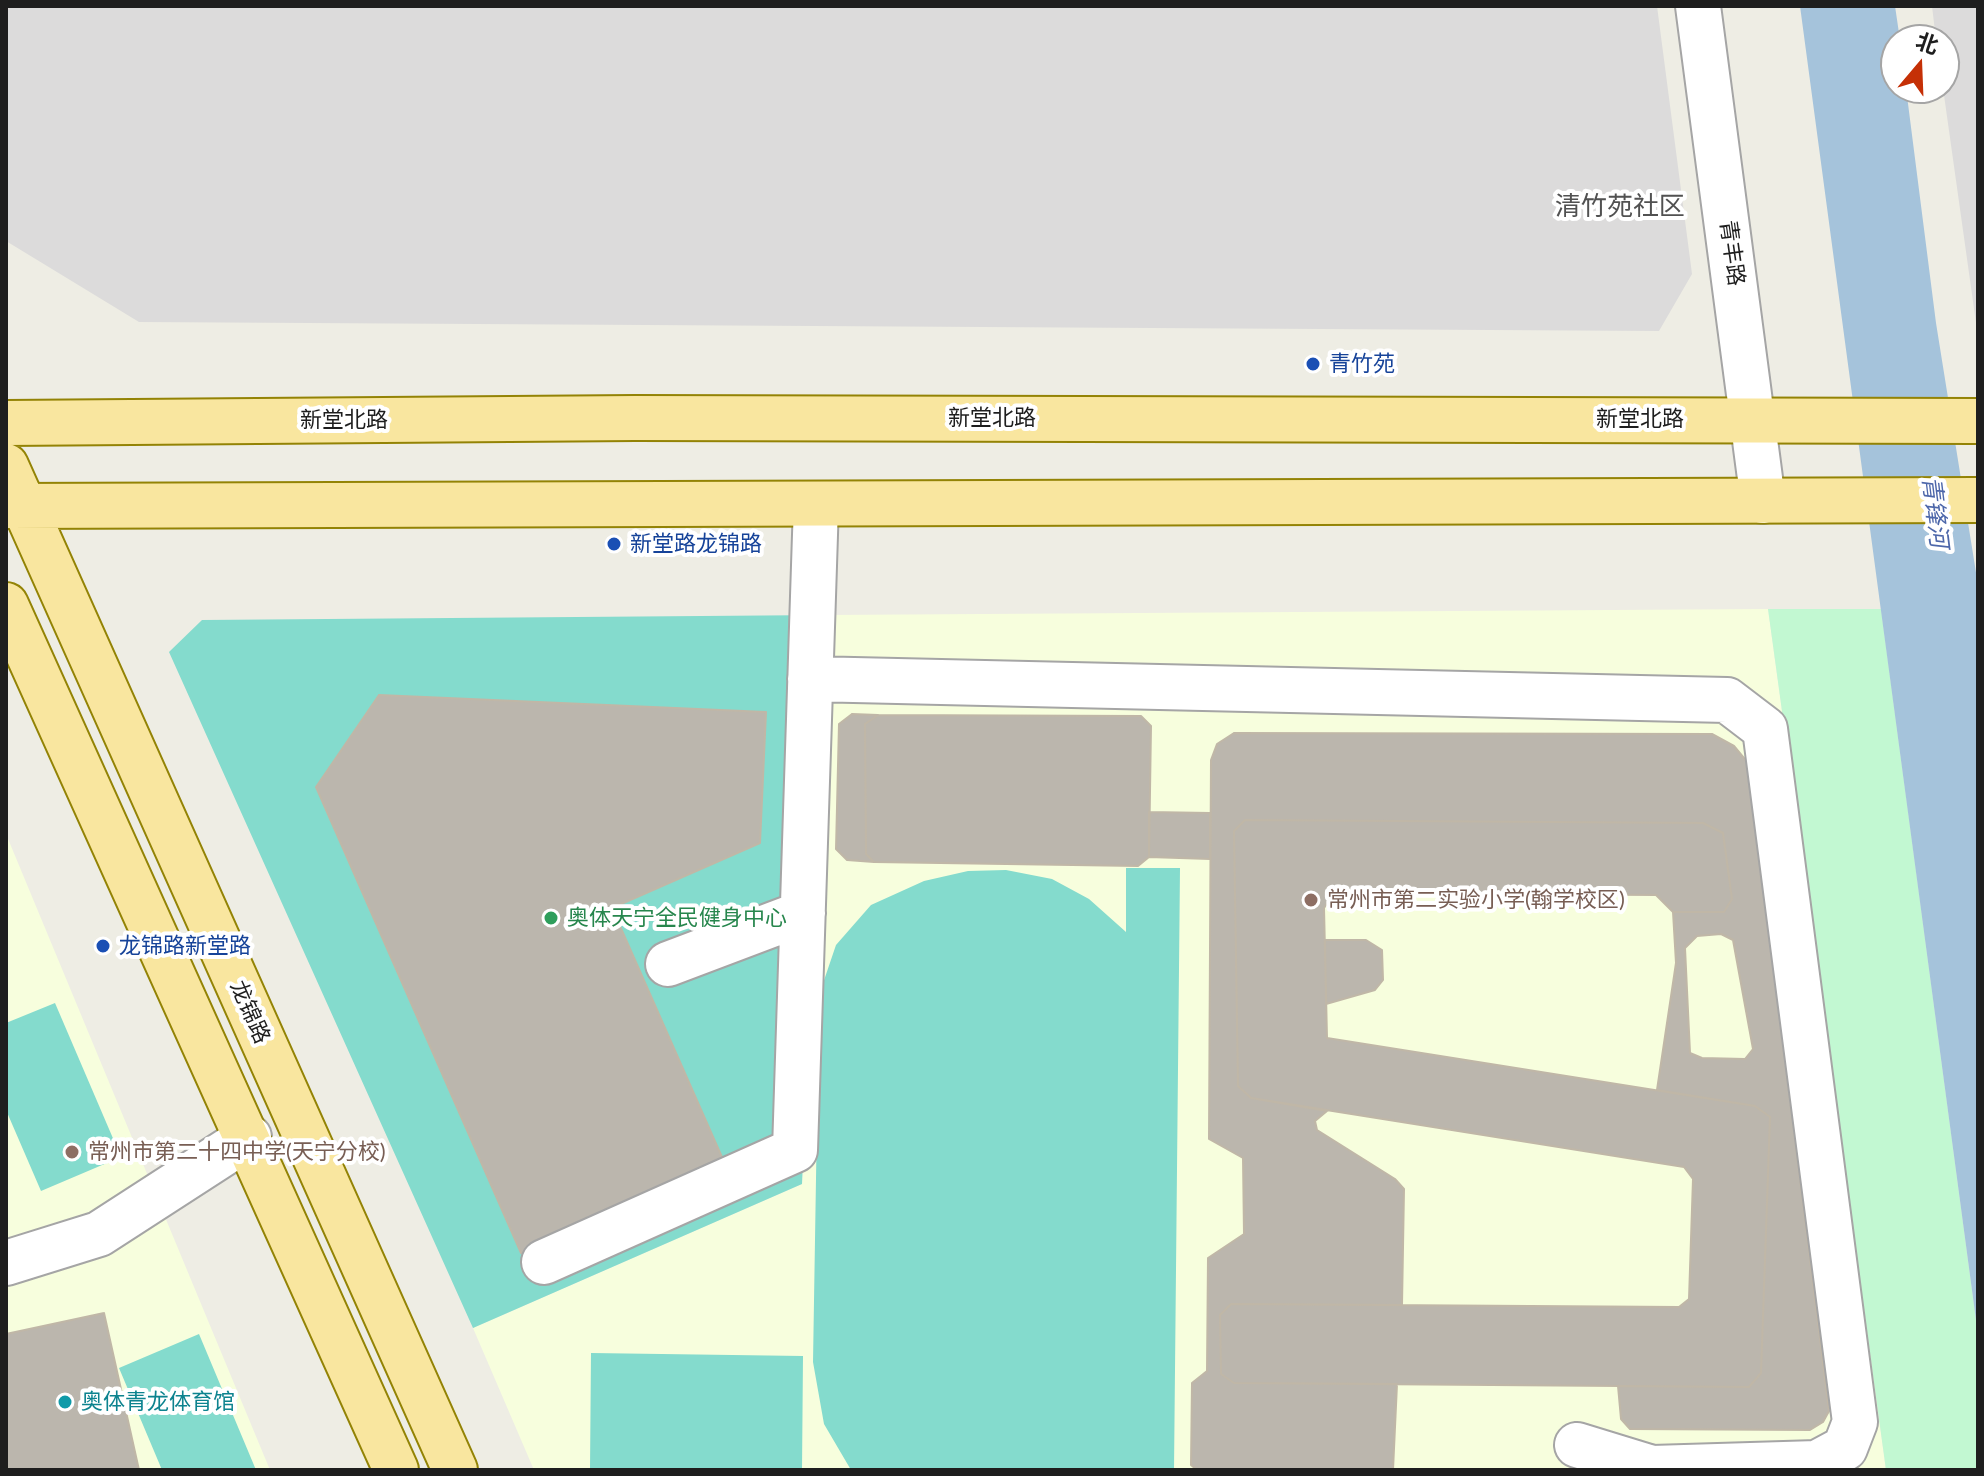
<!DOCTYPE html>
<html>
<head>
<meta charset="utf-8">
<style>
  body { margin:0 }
  #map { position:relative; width:1984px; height:1476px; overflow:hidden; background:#eeede4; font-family:Lato,"Noto Sans SC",sans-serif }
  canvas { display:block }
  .frame { position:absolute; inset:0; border:8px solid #1e1e1e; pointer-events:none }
  .north { position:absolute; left:1880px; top:24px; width:80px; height:80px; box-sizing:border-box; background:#fff; border:2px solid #a5a5a5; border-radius:50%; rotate:19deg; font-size:22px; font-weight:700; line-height:32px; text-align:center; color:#1e1e1e }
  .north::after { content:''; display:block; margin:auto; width:28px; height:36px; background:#c53006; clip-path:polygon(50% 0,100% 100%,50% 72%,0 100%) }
</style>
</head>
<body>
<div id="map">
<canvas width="1984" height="1476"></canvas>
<div class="frame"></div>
<div class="north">北</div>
</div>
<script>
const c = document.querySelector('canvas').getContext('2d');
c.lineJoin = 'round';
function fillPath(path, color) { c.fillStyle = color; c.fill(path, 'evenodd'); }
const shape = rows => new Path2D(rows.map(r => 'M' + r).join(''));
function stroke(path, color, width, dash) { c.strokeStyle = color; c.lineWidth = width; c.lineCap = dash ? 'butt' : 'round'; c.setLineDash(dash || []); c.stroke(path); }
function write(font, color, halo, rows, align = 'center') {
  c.font = font + ' Lato,"Noto Sans SC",sans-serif'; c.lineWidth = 8; c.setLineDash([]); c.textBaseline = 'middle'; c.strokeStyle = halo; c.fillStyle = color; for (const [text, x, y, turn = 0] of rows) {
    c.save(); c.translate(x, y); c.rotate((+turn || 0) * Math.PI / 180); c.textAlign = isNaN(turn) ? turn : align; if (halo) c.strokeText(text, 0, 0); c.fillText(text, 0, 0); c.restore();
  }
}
fillPath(shape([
  [6,6,1657,6,1692,274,1659,331,139,322,6,241],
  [1932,6,1978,6,1978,337,1943,88,1944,40,1936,40]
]), '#dcdbdb');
fillPath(shape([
  [1768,609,1886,1470,534,1470,473,1328,802,1184,826,615],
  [6,834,270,1470,6,1470]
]), '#f7fedd');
fillPath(shape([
  [1768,609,1881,609,1978,1335,1978,1470,1886,1470]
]), '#c2f8d2');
fillPath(shape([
  [826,615,802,1184,473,1328,169,652,202,620],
  [1126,868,1180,868,1174,1470,851,1470,824,1424,813,1362,819,995,836,945,871,905,924,881,968,871,1006,870,1052,879,1089,899,1126,932],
  [55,1003,121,1157,41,1191,6,1110,6,1023],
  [199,1334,256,1470,162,1470,119,1368],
  [591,1353,803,1356,802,1470,590,1470]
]), '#84dbcd');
fillPath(shape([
  [1800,6,1895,6,1900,40,1896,40,1896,88,1906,88,1936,323,1978,585,1978,1335]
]), '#a5c3db');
const building = shape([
  [379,695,766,712,760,843,612,908,725,1164,521,1253,316,787,379,695],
  [852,714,878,715,865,724,866,854,874,862,847,860,836,849,839,724,852,714],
  [878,715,1141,716,1151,726,1149,857,1138,866,874,862,866,854,865,724,878,715],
  [1234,733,1712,734,1734,746,1748,763,1829,1411,1823,1422,1810,1430,1630,1429,1621,1419,1618,1386,1749,1387,1761,1373,1770,1117,1755,1106,1657,1090,1676,963,1673,912,1724,912,1732,899,1723,833,1703,823,1245,820,1234,831,1238,1086,1251,1098,1327,1111,1315,1121,1317,1130,1395,1179,1404,1189,1402,1305,1231,1304,1220,1315,1221,1374,1234,1383,1397,1384,1393,1470,1197,1470,1191,1465,1192,1383,1207,1371,1208,1258,1244,1234,1243,1158,1209,1139,1211,760,1217,744,1234,733],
  [1149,812,1210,813,1210,859,1149,857,1149,812],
  [1245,820,1703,823,1723,833,1732,899,1724,912,1673,912,1656,895,1334,893,1324,908,1327,1038,1755,1106,1770,1117,1761,1373,1749,1387,1234,1383,1221,1374,1220,1315,1231,1304,1679,1307,1689,1299,1693,1179,1684,1167,1251,1098,1238,1086,1234,831,1245,820],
  [1721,934,1733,940,1753,1049,1745,1059,1702,1058,1690,1053,1685,948,1697,936,1721,934],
  [1325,940,1366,940,1382,950,1383,980,1375,990,1326,1004,1325,940],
  [104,1313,139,1470,6,1470,6,1334,104,1313]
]);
fillPath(building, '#bbb6ad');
stroke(building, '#c0b7a7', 2);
const minor = shape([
  [1698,6,1763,501],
  [810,679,1727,700,1765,729,1855,1422,1845,1448,1817,1463,1652,1468,1577,1445],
  [668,964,803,913],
  [544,1262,795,1150,816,504],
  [6,1263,99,1234,249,1137]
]);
const major = shape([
  [6,423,635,418,1978,421],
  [6,466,455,1470],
  [6,506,1978,500],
  [6,605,396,1470]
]);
stroke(minor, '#a5a5a5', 48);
stroke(major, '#938305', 48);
stroke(minor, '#fff', 44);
stroke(major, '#f9e69f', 44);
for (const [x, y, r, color] of [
  [1313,364,8,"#1a4fb4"],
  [614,544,8,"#1a4fb4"],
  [1311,900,8,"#8d6e63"],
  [551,918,8,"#2e9e5b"],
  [103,946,8,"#1a4fb4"],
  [72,1152,8,"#8d6e63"],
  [65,1402,8,"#0f9aa8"]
]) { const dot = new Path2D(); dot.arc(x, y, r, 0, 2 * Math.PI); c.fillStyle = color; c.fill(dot); stroke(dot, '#fff', 3); }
write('22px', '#1e1e1e', '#fff', [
  ["青丰路",1732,253,82],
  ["新堂北路",992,418],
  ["新堂北路",1640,419],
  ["新堂北路",344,420],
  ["龙锦路",250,1012,66]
]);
write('22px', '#164399', '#fff', [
  ["青竹苑",1329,364],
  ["新堂路龙锦路",630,544],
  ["龙锦路新堂路",119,946]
], 'left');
write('22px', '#785e54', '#fff', [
  ["常州市第二实验小学(翰学校区)",1327,900],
  ["常州市第二十四中学(天宁分校)",88,1152]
], 'left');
write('22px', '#27864d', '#fff', [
  ["奥体天宁全民健身中心",567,918]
], 'left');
write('22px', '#0d838f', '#fff', [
  ["奥体青龙体育馆",81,1402]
], 'left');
write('italic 24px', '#4d67aa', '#fff', [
  ["青锋河",1935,512,83]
]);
write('26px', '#515151', '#fff', [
  ["清竹苑社区",1620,207]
]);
</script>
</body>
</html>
